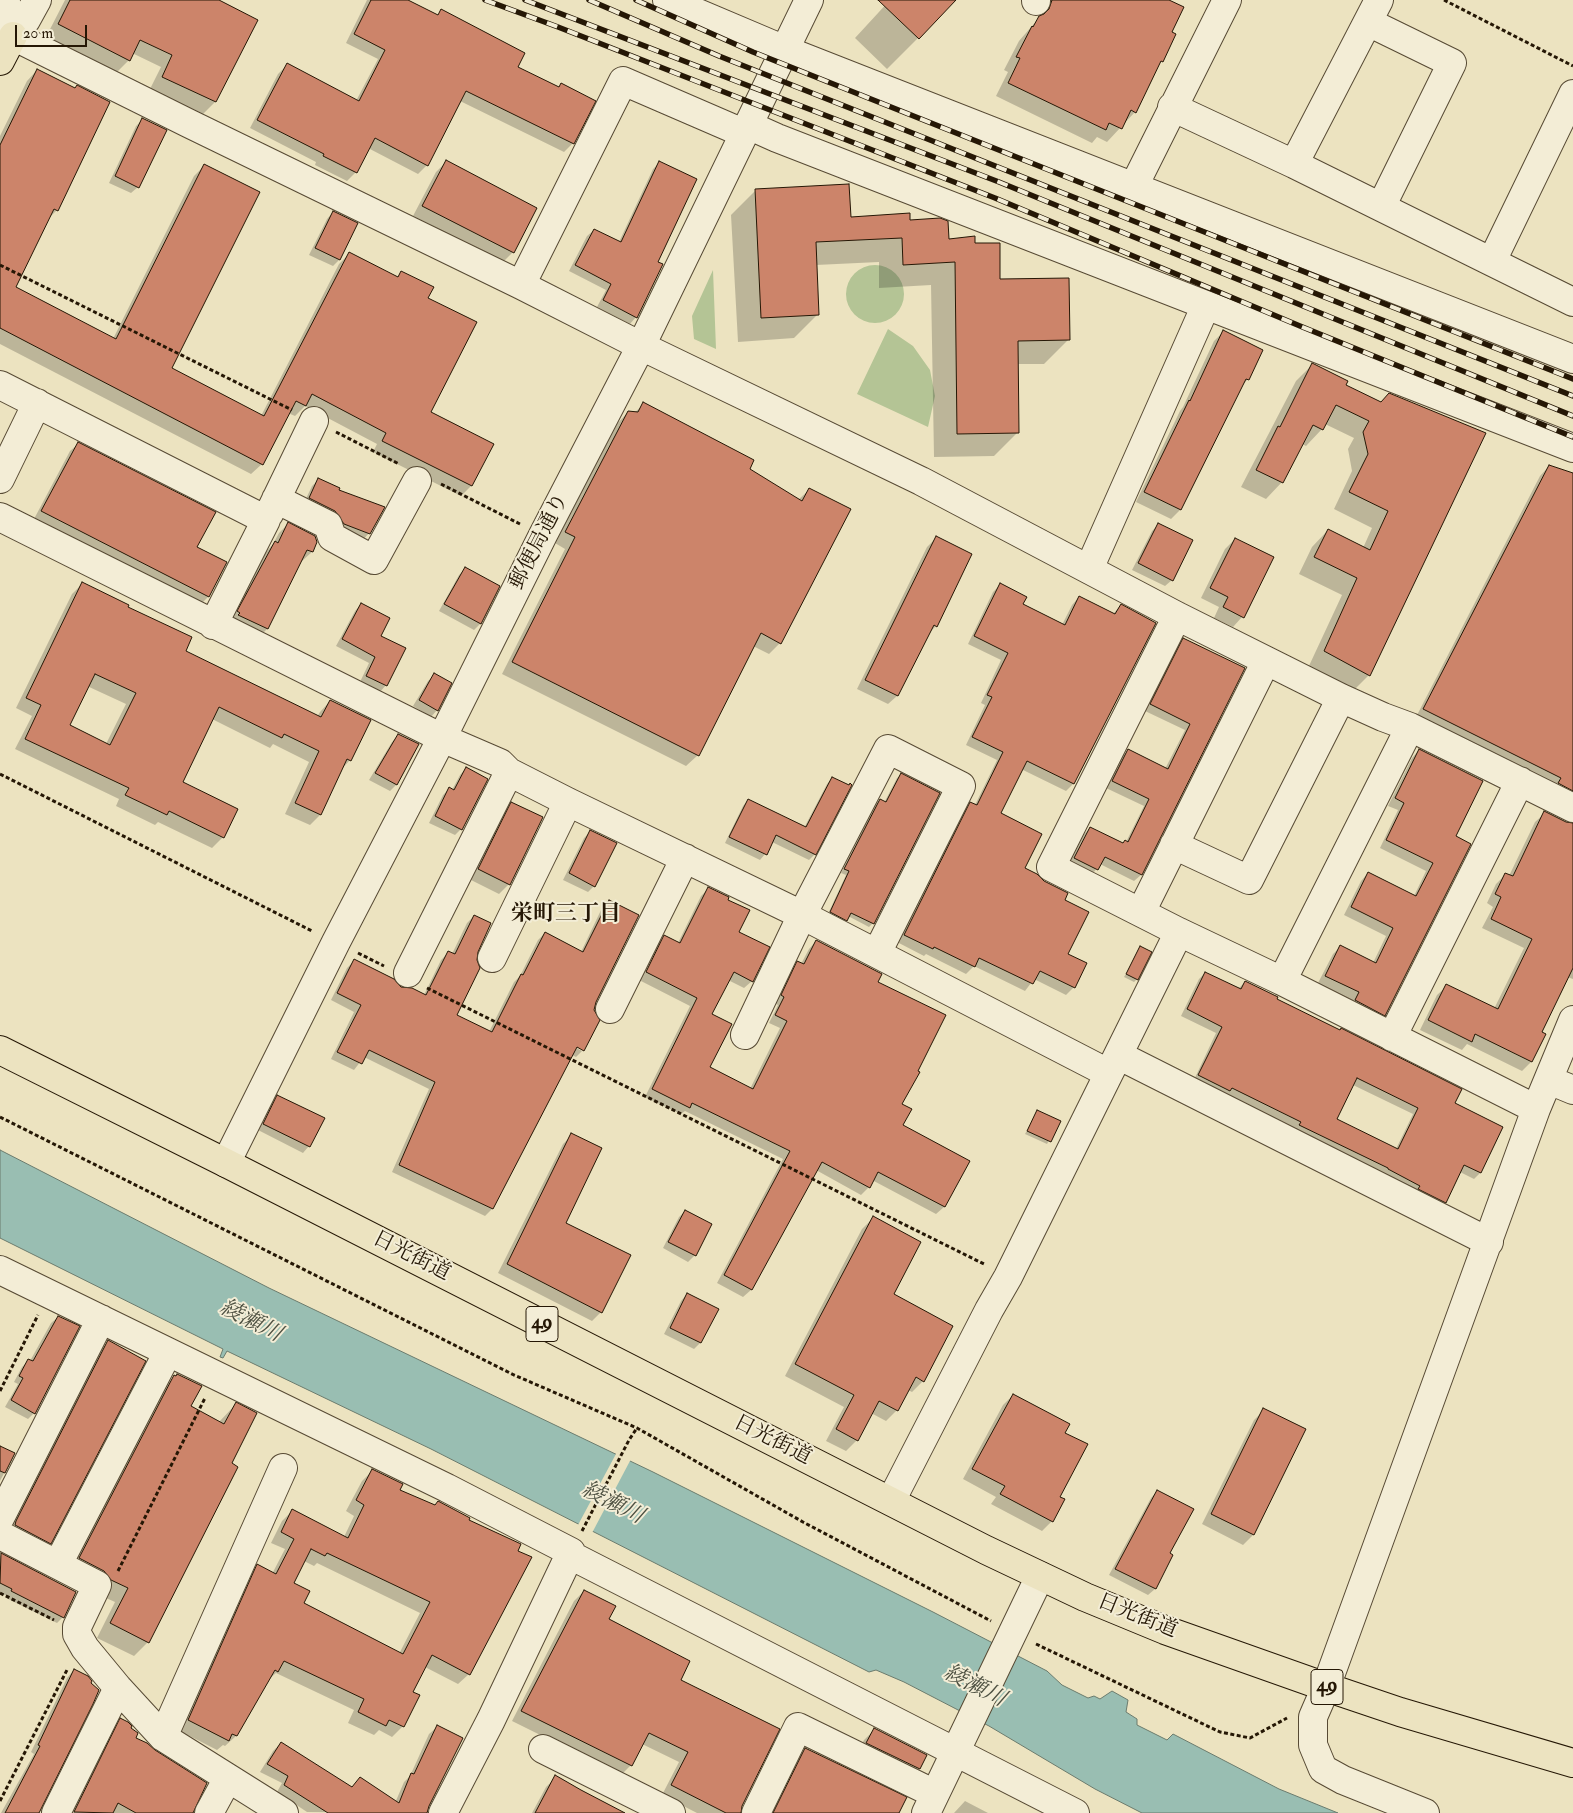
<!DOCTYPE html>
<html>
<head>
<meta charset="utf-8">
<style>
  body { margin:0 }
  #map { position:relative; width:1573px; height:1813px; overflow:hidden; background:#ece3c0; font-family:"IM FELL Double Pica",serif }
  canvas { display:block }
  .scale { position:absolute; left:15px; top:25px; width:72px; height:22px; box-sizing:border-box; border:2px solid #251705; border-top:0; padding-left:6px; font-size:15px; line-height:18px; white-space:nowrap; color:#251705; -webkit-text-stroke:4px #f3edd6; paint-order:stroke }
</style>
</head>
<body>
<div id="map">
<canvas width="1573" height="1813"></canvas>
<div class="scale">20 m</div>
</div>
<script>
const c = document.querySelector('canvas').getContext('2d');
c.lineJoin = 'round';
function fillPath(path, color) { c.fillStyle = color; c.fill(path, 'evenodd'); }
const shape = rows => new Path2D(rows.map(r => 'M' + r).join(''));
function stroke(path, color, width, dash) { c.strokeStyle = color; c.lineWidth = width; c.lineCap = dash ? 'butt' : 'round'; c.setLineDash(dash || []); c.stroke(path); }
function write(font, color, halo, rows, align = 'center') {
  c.font = font + ' "IM FELL Double Pica","Noto Serif JP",serif'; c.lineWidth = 4; c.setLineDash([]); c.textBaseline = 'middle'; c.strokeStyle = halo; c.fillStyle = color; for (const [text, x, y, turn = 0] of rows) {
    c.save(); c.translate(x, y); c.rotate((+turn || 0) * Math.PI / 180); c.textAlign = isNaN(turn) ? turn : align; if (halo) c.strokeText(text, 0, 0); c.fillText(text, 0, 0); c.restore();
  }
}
fillPath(shape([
  '846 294a29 29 0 1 1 58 0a29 29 0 1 1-58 0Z',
  [713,270,716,349,694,339,692,316],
  [888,329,913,346,930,370,935,396,928,427,857,394]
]), '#b4c495');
const water = shape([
  [0,1150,269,1288,653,1472,933,1612,1047,1671,1062,1685,1088,1698,1094,1696,1100,1699,1112,1691,1128,1700,1126,1712,1137,1719,1137,1725,1167,1740,1173,1734,1279,1789,1338,1813,1142,1813,1095,1789,989,1726,904,1682,876,1670,869,1672,431,1449,227,1351,223,1358,220,1357,223,1349,0,1238,0,1150]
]);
fillPath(water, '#99beb2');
stroke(water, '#6b7b6d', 1);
fillPath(shape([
  [617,1452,631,1459,592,1533,578,1525]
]), '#ece3c0');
fillPath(shape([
  [65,0,216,0,256,20,215,102,203,114,150,89,161,67,132,53,129,60,117,72,46,37],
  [367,0,405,0,437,16,441,11,517,67,558,88,573,143,564,152,460,101,427,165,418,174,368,148,355,173,347,181,315,165,316,162,250,128,278,74,287,65,356,101,378,59,346,43],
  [890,0,951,0,918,38,887,69,855,38],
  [1041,0,1166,0,1171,32,1175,34,1135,112,1107,142,1097,137,1092,143,996,96,1008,72,1004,70,1019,41,1038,19,1037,7],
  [37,70,57,210,48,219,15,288,113,339,194,176,204,166,170,368,261,416,339,264,349,254,396,278,401,273,427,298,429,412,492,444,471,486,461,496,373,452,377,444,305,406,295,416,288,413,262,464,251,474,0,344,0,136,27,81],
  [143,119,138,187,131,193,109,183,136,126],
  [446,162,513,252,503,262,413,216,436,172],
  [659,163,657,262,636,317,630,324,597,307,606,290,569,271,587,236,594,230,619,242,653,169],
  [755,191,850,219,909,222,948,240,999,280,1068,340,1044,364,1017,364,1018,432,994,456,934,457,931,285,879,288,879,262,816,265,818,314,794,338,738,342,731,215],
  [333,212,357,224,339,260,333,266,309,255,327,219],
  [1223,332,1262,350,1247,380,1242,386,1180,510,1171,519,1136,502,1180,411,1183,407,1214,341],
  [1312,365,1344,385,1381,404,1484,434,1369,675,1352,692,1308,668,1342,595,1299,574,1312,547,1328,530,1363,548,1372,528,1334,509,1352,471,1348,449,1354,438,1325,424,1322,429,1306,446,1302,444,1282,482,1266,499,1241,487,1296,381],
  [644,404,798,500,810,489,780,643,769,654,753,646,698,755,686,766,502,674,565,549,555,543,617,424,628,412,634,413],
  [78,444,196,548,226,563,208,597,200,605,34,519,70,451],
  [1549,466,1573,474,1573,805,1415,719,1540,476],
  [319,479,337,490,369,533,363,540,303,505,312,486],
  [288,524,312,552,302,561,301,560,267,629,258,638,229,621,266,552,273,544,279,533],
  [1158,525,1172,580,1165,586,1132,570,1152,531],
  [936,538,936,626,928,634,897,696,888,704,857,689,927,547],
  [1235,539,1242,617,1233,627,1214,618,1219,607,1201,598,1225,549],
  [466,568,498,587,480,624,474,630,439,611,459,575],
  [82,584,126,607,184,651,317,717,320,712,330,701,350,760,340,771,320,815,310,825,285,814,309,762,273,744,270,748,212,719,181,782,223,837,212,848,158,822,155,825,116,806,119,799,15,749,32,716,16,708,72,594],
  [87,686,126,704,106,744,68,726],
  [1000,585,1022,605,1062,625,1072,605,1079,597,1113,614,1121,605,1154,623,1073,784,1066,791,1021,769,1000,814,1024,869,1063,900,1066,955,1085,964,1074,987,1066,995,1034,979,1025,991,974,966,966,974,926,954,924,956,897,942,963,811,971,804,975,805,997,760,966,745,985,705,981,703,1001,660,968,644,993,592],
  [361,604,386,685,380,692,360,682,369,663,336,646,355,611],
  [1184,639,1244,668,1141,875,1134,881,1100,864,1091,876,1068,865,1083,835,1090,828,1123,844,1126,842,1144,806,1106,788,1121,757,1128,751,1165,769,1185,730,1145,711,1177,646],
  [435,675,450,684,437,710,431,717,413,706,428,681],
  [399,735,418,745,396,785,390,791,369,780,392,742],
  [1419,750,1454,837,1384,1015,1377,1022,1348,1008,1352,1000,1318,983,1333,954,1340,947,1373,963,1386,936,1344,915,1361,881,1368,873,1414,896,1426,871,1380,848,1398,810,1388,806,1412,758],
  [466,768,461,829,455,835,429,823,443,795,449,789,452,790,460,775],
  [901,775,873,923,869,927,848,916,842,924,827,916,846,875,841,873,876,804,880,800,884,803,897,778],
  [832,778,815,854,809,860,772,842,765,854,760,860,725,843,743,806,748,800,804,828,827,784],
  [512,804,509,884,499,894,469,879,502,813],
  [1545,813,1566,823,1573,825,1573,979,1567,977,1540,1032,1545,1034,1531,1062,1522,1071,1467,1044,1462,1050,1420,1030,1437,995,1447,986,1494,1009,1524,948,1482,928,1493,907,1487,903,1496,884,1506,874,1509,876,1535,822],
  [590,832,594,886,588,892,563,880,584,838],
  [708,889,727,900,752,981,744,988,728,980,711,1015,708,1068,750,1089,780,1028,769,1023,778,1005,774,1003,790,970,798,962,801,964,809,949,816,941,876,983,901,1105,901,1126,969,1161,944,1207,936,1214,872,1180,869,1187,861,1195,816,1170,751,1290,743,1297,717,1283,783,1159,685,1111,681,1114,645,1097,690,1006,639,980,657,944,665,936,678,943,701,896],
  [609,901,595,1002,583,1050,571,1045,582,1051,576,1057,572,1055,492,1209,485,1216,392,1172,429,1089,364,1057,354,1070,331,1059,354,1012,331,1000,347,968,354,961,401,988,424,995,441,960,448,953,452,954,467,923,474,916,477,951,455,1015,489,1032,514,982,520,976,538,940,545,933,581,952,602,908],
  [1141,947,1137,979,1134,982,1124,977],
  [1205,973,1239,988,1245,982,1453,1104,1502,1128,1480,1173,1474,1179,1460,1172,1445,1202,1438,1208,1294,1131,1296,1128,1226,1094,1223,1097,1193,1082,1216,1033,1181,1016,1199,979],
  [1353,1085,1413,1114,1396,1149,1335,1120],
  [278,1097,309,1146,303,1153,258,1130,271,1103],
  [1038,1111,1060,1122,1047,1144,1025,1134],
  [572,1135,565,1223,601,1312,592,1321,498,1273,563,1144],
  [685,1211,710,1224,695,1255,688,1262,663,1248,679,1217],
  [873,1218,892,1295,923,1381,912,1392,908,1390,897,1410,886,1421,871,1413,857,1440,846,1451,826,1441,844,1407,785,1376,862,1229],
  [687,1294,700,1343,694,1349,664,1334,681,1301],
  [58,1317,34,1413,28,1419,5,1407,18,1384,14,1382,22,1367,29,1360,30,1361,51,1323],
  [108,1342,50,1543,43,1549,10,1529,102,1348],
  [174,1377,190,1407,219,1422,236,1404,230,1464,148,1642,134,1656,97,1638,115,1602,97,1594,65,1572,160,1391],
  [1013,1395,1064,1433,1058,1497,1052,1521,1042,1531,991,1504,996,1497,963,1479,1003,1405],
  [1264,1410,1304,1430,1253,1535,1243,1545,1202,1524,1254,1420],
  [0,1447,14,1454,0,1481],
  [373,1470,399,1490,469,1674,458,1684,425,1667,411,1692,403,1726,392,1737,379,1730,374,1735,348,1723,354,1710,276,1673,266,1682,236,1736,225,1746,223,1745,217,1750,178,1730,247,1576,257,1566,272,1574,285,1549,271,1543,282,1521,292,1511,344,1537,354,1516,346,1511,362,1481],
  [304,1561,314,1566,317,1563,420,1613,399,1654,302,1603,292,1584],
  [1157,1491,1169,1554,1171,1555,1155,1589,1148,1595,1109,1575,1151,1498],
  [2,1555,63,1617,57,1623,6,1598,7,1596,0,1593,0,1556],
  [584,1591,608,1620,679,1681,741,1806,740,1813,697,1813,662,1795,679,1762,642,1744,631,1765,621,1775,512,1721,574,1601],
  [74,1670,37,1813,1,1813,34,1754,31,1752,67,1678],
  [121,1720,134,1738,190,1813,71,1813,114,1727],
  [437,1727,427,1813,307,1812,277,1792,282,1783,260,1772,273,1751,281,1743,351,1788,360,1778,395,1803,404,1782,410,1776,429,1734],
  [874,1730,926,1756,919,1769,909,1779,857,1753,864,1740],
  [805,1749,897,1813,769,1813,796,1759],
  [556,1777,623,1813,532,1813,546,1787],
  [965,1801,988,1813,954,1813]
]), '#0003');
const building = shape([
  [70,0,219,0,258,20,216,102,162,77,172,55,140,40,130,61,58,24,70,0],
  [371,0,408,0,438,15,441,9,525,53,518,67,559,87,561,83,596,101,574,144,466,91,428,166,375,138,357,173,323,156,324,154,257,120,287,63,359,101,385,50,354,34,371,0],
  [878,0,956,0,919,39,878,0],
  [1052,0,1169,0,1184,7,1172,32,1176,34,1163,62,1161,61,1136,113,1131,110,1122,129,1109,123,1106,130,1008,83,1020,58,1016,57,1032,26,1033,27,1039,16,1044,14,1049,9,1052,0],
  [37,69,75,88,77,85,110,102,58,211,54,209,16,287,116,339,204,164,260,192,172,368,264,416,349,252,398,277,401,271,434,287,428,298,477,322,431,412,494,444,472,486,382,441,386,433,312,394,306,406,296,401,263,465,0,328,0,145,37,69],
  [142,118,167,130,139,188,115,176,142,118],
  [446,160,537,208,514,253,422,206,446,160],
  [659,161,697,179,658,262,663,264,637,318,603,300,611,284,575,265,594,229,621,242,659,161],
  [849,184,851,217,910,213,910,220,940,218,948,221,949,239,975,236,975,243,1000,243,1000,279,1069,278,1070,340,1018,341,1019,433,957,434,955,262,903,265,902,238,816,242,819,315,761,318,755,189,849,184],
  [333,211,358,223,340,260,315,248,333,211],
  [1223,330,1263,350,1249,380,1246,379,1181,510,1144,492,1189,400,1190,401,1223,330],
  [1312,363,1348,381,1346,385,1381,402,1389,393,1486,433,1370,676,1324,651,1357,578,1314,557,1328,529,1370,550,1388,511,1349,492,1368,454,1363,432,1369,421,1336,405,1323,430,1313,425,1283,483,1256,470,1278,426,1280,427,1312,363],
  [643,402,754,460,750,469,802,501,809,488,851,509,781,644,761,633,699,756,512,662,575,537,565,532,628,411,638,412,643,402],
  [78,442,216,512,197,547,227,562,209,597,41,511,78,442],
  [1549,465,1573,473,1573,791,1558,783,1561,778,1423,709,1549,465],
  [318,478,340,488,339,490,385,507,370,534,344,524,335,511,309,498,318,478],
  [288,522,315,536,317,542,313,552,307,550,268,629,238,615,240,613,237,611,275,541,278,543,288,522],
  [1158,523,1193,540,1173,581,1138,563,1158,523],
  [936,536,972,554,937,627,934,625,898,696,865,680,936,536],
  [1235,538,1274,557,1244,618,1223,607,1228,597,1210,588,1235,538],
  [465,567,500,586,481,624,444,604,465,567],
  [82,582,129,605,128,607,192,637,186,651,321,717,330,700,371,720,351,761,347,759,321,815,295,803,319,751,284,734,282,738,219,707,183,782,238,809,224,838,169,811,167,815,125,795,129,788,25,739,41,705,26,698,82,582],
  [95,674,136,693,110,745,70,725,95,674],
  [1000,583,1027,597,1023,604,1065,625,1079,596,1115,614,1121,604,1156,623,1074,784,1027,761,1001,813,1042,834,1025,868,1037,874,1044,881,1068,893,1065,900,1089,912,1068,954,1087,963,1075,988,1040,971,1033,984,979,958,975,967,934,947,933,949,904,935,970,802,977,805,1003,752,972,737,992,697,987,695,1008,653,974,636,1000,583],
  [361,603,390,618,381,636,406,648,387,686,366,676,375,657,342,639,361,603],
  [1183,638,1245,668,1142,875,1105,857,1098,870,1074,858,1090,827,1123,843,1125,840,1128,842,1149,799,1112,781,1128,749,1168,769,1190,724,1150,704,1183,638],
  [434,673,452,683,438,711,419,700,434,673],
  [398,734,419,744,397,785,375,773,398,734],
  [1419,749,1483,781,1456,836,1471,844,1385,1016,1355,1000,1359,992,1325,976,1340,945,1376,963,1393,928,1351,907,1368,872,1416,896,1433,863,1386,840,1404,803,1395,798,1419,749],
  [466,767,488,779,462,830,435,816,449,787,454,790,466,767],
  [901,773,940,793,874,924,851,913,847,921,830,912,849,871,844,869,880,799,886,802,901,773],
  [832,777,849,785,850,783,852,785,816,855,776,835,767,855,729,837,748,799,806,827,832,777],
  [511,802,543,817,510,885,478,869,511,802],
  [1544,811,1566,822,1573,823,1573,968,1542,1032,1546,1034,1532,1062,1475,1034,1472,1042,1428,1020,1446,984,1498,1009,1532,939,1491,919,1501,897,1495,894,1505,873,1513,876,1544,811],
  [590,830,617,843,595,887,569,873,590,830],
  [708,887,729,897,728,900,750,910,739,932,770,947,753,982,734,972,712,1014,732,1024,710,1067,753,1089,787,1021,775,1015,784,997,781,995,797,961,804,964,816,940,882,974,878,982,946,1015,918,1071,920,1072,902,1104,912,1109,903,1125,970,1161,945,1207,878,1172,870,1188,822,1162,752,1290,724,1275,790,1151,692,1103,690,1108,652,1089,697,998,646,972,664,935,680,943,708,887],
  [609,900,639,915,596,1002,594,1010,600,1020,584,1051,577,1047,493,1209,399,1165,435,1082,369,1050,362,1064,337,1052,361,1005,337,993,354,959,394,979,401,987,412,988,426,995,448,951,455,954,474,915,491,923,478,952,477,960,480,968,457,1015,492,1032,521,974,523,975,545,932,583,952,609,900],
  [1140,946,1152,952,1138,980,1126,974,1140,946],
  [1205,972,1241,989,1245,981,1278,997,1277,999,1340,1030,1341,1028,1462,1089,1455,1103,1503,1127,1481,1173,1464,1165,1446,1203,1418,1189,1420,1186,1388,1169,1388,1168,1299,1125,1301,1122,1232,1088,1230,1091,1198,1075,1222,1027,1187,1009,1205,972],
  [1357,1078,1418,1108,1398,1149,1337,1119,1357,1078],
  [277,1095,325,1118,310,1147,263,1124,277,1095],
  [1037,1110,1061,1121,1051,1142,1027,1131,1037,1110],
  [571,1133,602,1148,566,1223,631,1255,602,1313,507,1264,571,1133],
  [685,1210,712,1224,696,1256,668,1242,685,1210],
  [873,1216,921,1242,894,1294,953,1326,924,1382,916,1377,898,1411,879,1401,858,1441,836,1429,854,1395,795,1364,873,1216],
  [687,1293,719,1309,701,1343,670,1328,687,1293],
  [58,1316,80,1326,35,1414,11,1400,23,1378,19,1376,28,1359,33,1361,58,1316],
  [108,1340,146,1361,51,1544,15,1525,16,1521,108,1340],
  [177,1374,202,1386,191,1406,224,1424,236,1402,257,1413,232,1463,238,1467,149,1643,110,1623,128,1588,111,1580,104,1571,79,1558,174,1375,176,1376,177,1374],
  [1013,1394,1070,1424,1065,1433,1088,1444,1060,1497,1065,1499,1053,1522,1000,1494,1005,1486,972,1469,1013,1394],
  [1263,1408,1306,1429,1254,1535,1211,1514,1263,1408],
  [0,1446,15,1453,5,1473,0,1471,0,1446],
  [372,1469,403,1484,400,1490,435,1505,438,1501,470,1518,469,1520,521,1544,518,1551,532,1557,470,1675,432,1655,413,1692,420,1695,404,1727,389,1720,386,1726,358,1712,364,1699,284,1661,278,1672,275,1670,237,1736,232,1734,229,1741,188,1720,257,1564,276,1574,294,1539,281,1532,292,1509,348,1538,364,1505,356,1500,372,1469],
  [311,1549,325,1556,327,1553,430,1602,403,1654,304,1603,310,1591,294,1583,311,1549],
  [1157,1490,1194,1509,1170,1553,1173,1555,1156,1589,1115,1569,1157,1490],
  [1,1553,76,1592,64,1618,11,1591,12,1589,0,1583,1,1553],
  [584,1590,616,1606,609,1619,690,1661,681,1680,780,1729,742,1806,741,1813,726,1813,671,1785,688,1752,649,1733,632,1766,521,1711,584,1590],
  [74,1669,88,1676,92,1681,91,1683,99,1690,93,1704,39,1813,5,1813,40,1746,38,1745,74,1669],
  [120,1718,128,1722,132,1726,131,1728,138,1733,136,1738,147,1743,155,1750,207,1783,193,1813,136,1813,118,1803,113,1813,74,1812,120,1718],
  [437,1725,463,1738,429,1806,427,1813,328,1813,284,1785,288,1776,267,1764,281,1742,352,1787,360,1777,399,1803,411,1773,414,1774,437,1725],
  [874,1728,927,1755,920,1769,866,1743,874,1728],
  [805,1748,907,1797,899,1813,773,1813,805,1748],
  [555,1775,581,1790,625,1813,535,1813,555,1775]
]);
fillPath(building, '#cc846a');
stroke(building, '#251705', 1);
const minor = shape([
  [5,0,11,18,13,36],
  [667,0,785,50,1573,359],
  [1036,1,1036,0],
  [1368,22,1452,63,1381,207],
  [0,27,13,36,188,123,521,285,641,346,921,481,1177,616,1341,698,1383,717,1410,727,1573,808],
  [13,36,26,20,37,0],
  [1172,107,1294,164,1573,302],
  [748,125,777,138,1573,448],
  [1294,164,1379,0],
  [1133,188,1227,0],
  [1492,261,1573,94],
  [521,285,623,81,734,129],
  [0,385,266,520,213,625],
  [0,479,37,403],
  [276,499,328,525,332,537,374,560,417,481],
  [269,514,314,421],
  [0,517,442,738,500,763,509,772,568,802,802,915,1108,1073],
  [1089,569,1206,305],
  [1177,616,1051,867,1179,932,1282,981,1536,1109],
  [1174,845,1249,880,1341,698],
  [1141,912,1266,661],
  [492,958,568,802],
  [408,973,509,772],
  [1282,981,1410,727],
  [610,1009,685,858],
  [745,1035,802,915,888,749,961,786,877,953],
  [1392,1037,1520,781],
  [1118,1055,1489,1242],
  [1549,1080,1573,1090],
  [226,1163,336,942,442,738,543,535,641,346,809,0],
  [0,1270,447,1488,571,1552,491,1720,443,1813],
  [891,1501,989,1310,1008,1277,1179,932],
  [0,1518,101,1319],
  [0,1535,97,1585,77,1627,77,1634,85,1648,118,1688,163,1737,284,1813],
  [570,1555,1075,1813],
  [58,1564,168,1352],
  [163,1737,283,1468],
  [543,1749,671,1813],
  [56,1813,118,1688],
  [209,1813,228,1778],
  [756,1813,798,1727,935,1794],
  [926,1813,1040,1576],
  [1425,1813,1343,1780,1323,1769,1313,1745,1313,1717,1326,1687,1536,1109,1573,1020]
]);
const major = shape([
  [0,61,13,36],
  [0,1050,226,1163,986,1550,1085,1597,1165,1630,1326,1687,1400,1712,1573,1763]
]);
stroke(minor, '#574a34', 30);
stroke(major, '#251705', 30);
stroke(shape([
  [1444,0,1573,66],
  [0,265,292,410],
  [336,432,399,464],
  [441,484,520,524],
  [0,774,312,931],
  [358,953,384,966],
  [427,988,986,1265],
  [0,1117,514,1375,637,1428,803,1522,991,1621],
  [0,1391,38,1315],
  [582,1531,629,1440,637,1428],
  [118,1571,205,1398],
  [0,1593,54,1620],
  [1036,1644,1220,1732,1250,1738,1287,1718],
  [0,1801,68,1668]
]), '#251705', 3, [4, 2.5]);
stroke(minor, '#f3edd6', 28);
stroke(major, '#ece3c0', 28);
const rail = shape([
  [485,0,558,27,995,198,1300,326,1573,437],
  [525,0,999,182,1573,416],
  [589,0,719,56,1573,396],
  [636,0,753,52,1573,379]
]);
stroke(rail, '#251705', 5.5);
stroke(rail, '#f3edd6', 4, [11]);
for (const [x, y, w] of [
  [542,1324,32],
  [1327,1687,32]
]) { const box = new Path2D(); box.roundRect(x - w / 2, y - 17.5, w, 35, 4); c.fillStyle = '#f3edd6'; c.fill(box); stroke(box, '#251705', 1); }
write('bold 20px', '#251705', null, [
  ["49",542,1324],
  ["49",1327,1687]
]);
write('21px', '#251705', '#f3edd6', [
  ["郵便局通り",540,542,-63],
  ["日光街道",411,1257,27],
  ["日光街道",772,1441,27],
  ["日光街道",1137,1617,22]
]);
write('bold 22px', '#251705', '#f3edd6', [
  ["栄町三丁目",566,915]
]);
write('italic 22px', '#4e5142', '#f3edd6', [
  ["綾瀬川",250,1322,27],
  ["綾瀬川",612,1504,27],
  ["綾瀬川",974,1687,27]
]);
</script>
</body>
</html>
